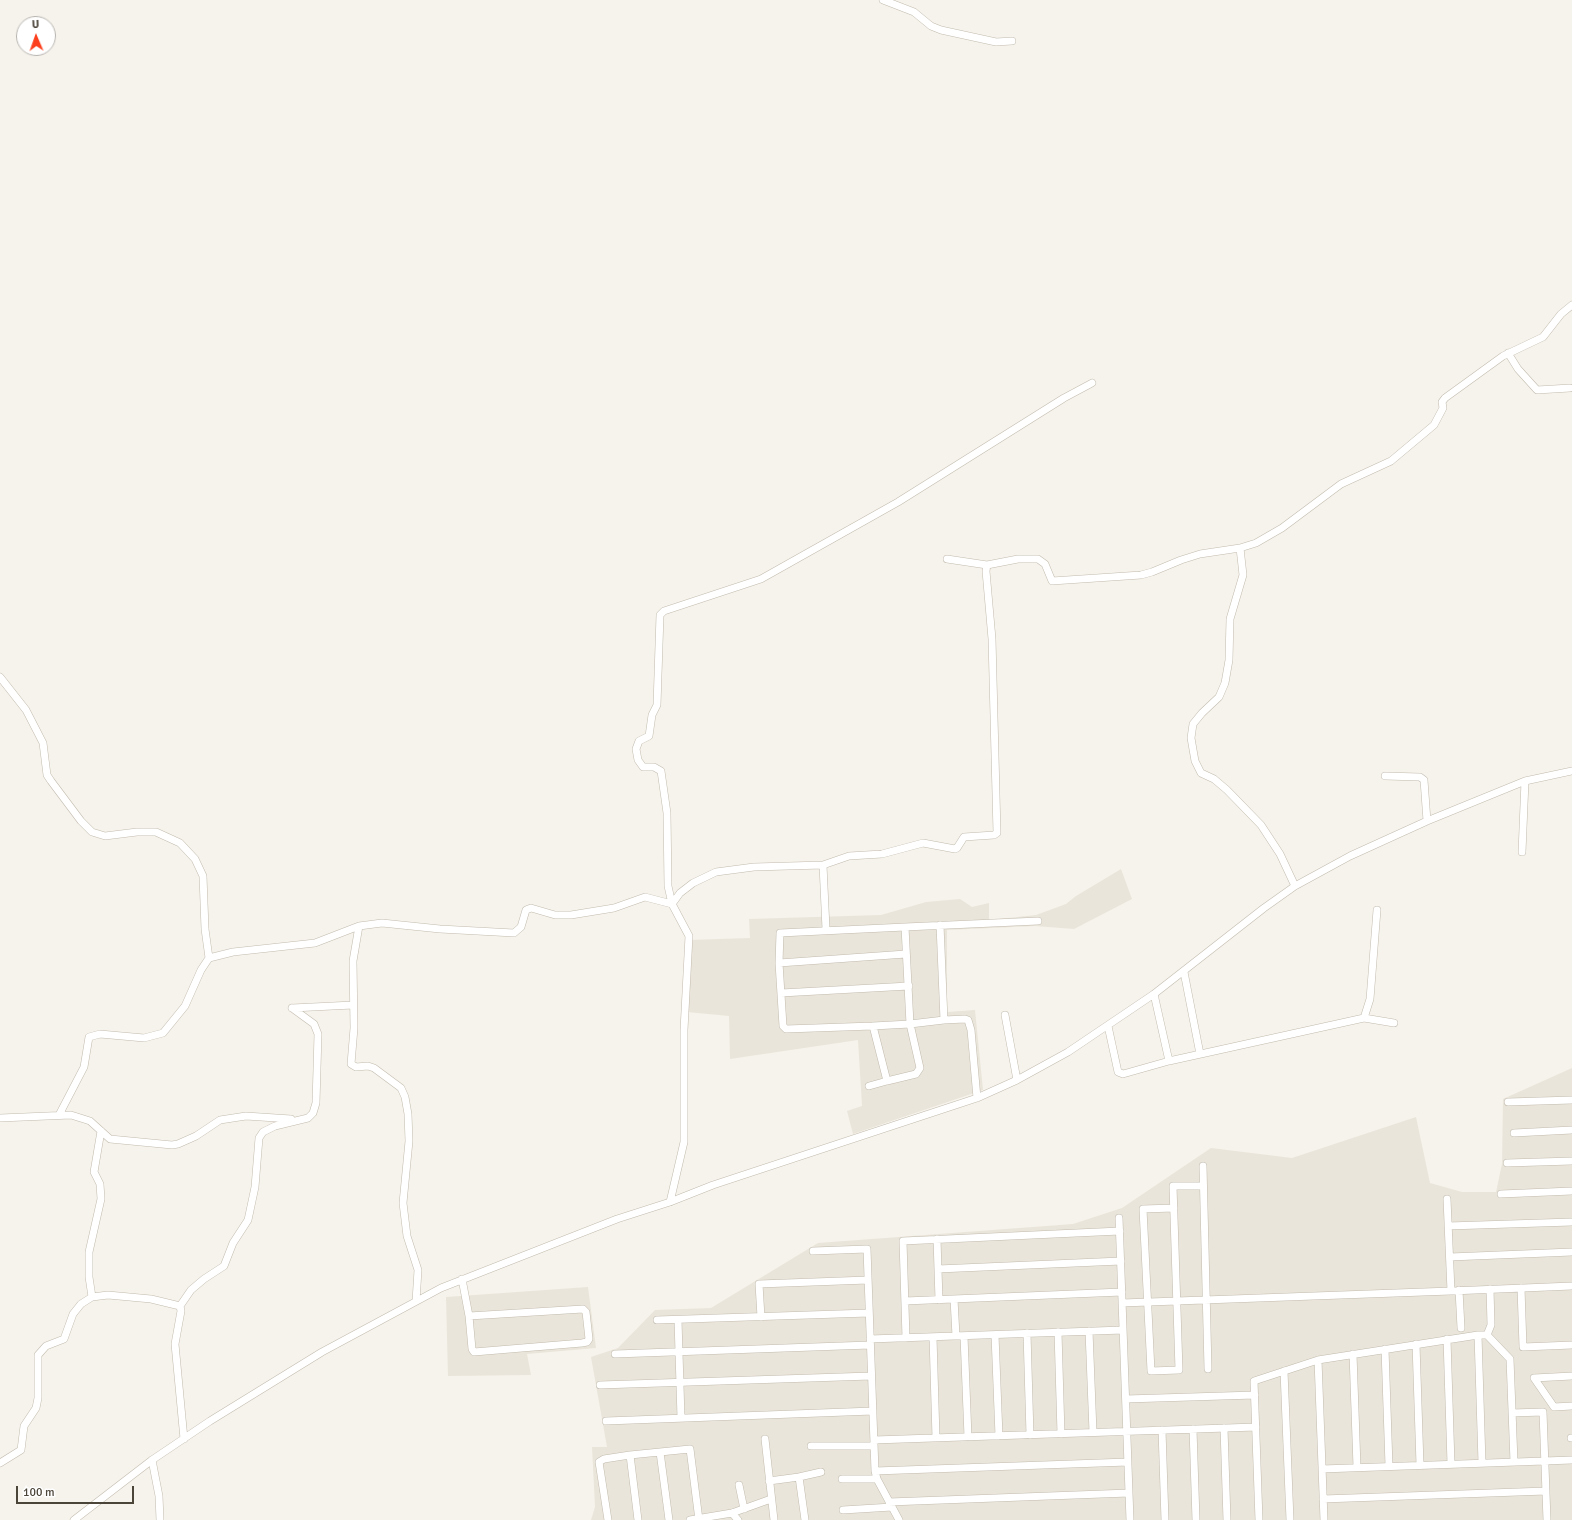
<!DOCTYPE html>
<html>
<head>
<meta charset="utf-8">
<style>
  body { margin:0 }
  #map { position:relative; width:1572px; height:1520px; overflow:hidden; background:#f6f3ec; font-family:Signika,sans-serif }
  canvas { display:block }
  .north { position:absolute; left:16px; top:16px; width:40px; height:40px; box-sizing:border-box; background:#fff; border:1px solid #b7b4b0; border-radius:50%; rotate:358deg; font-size:11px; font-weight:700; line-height:16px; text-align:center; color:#4b4439 }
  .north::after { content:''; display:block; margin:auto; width:14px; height:18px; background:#fc3f1d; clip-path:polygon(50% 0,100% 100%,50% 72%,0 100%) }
  .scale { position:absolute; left:16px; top:1486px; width:118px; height:18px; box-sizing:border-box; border:2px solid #4b4439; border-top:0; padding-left:5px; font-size:12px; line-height:14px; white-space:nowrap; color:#4b4439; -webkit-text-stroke:3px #fff; paint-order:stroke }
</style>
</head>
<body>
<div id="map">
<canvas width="1572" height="1520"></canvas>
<div class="north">U</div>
<div class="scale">100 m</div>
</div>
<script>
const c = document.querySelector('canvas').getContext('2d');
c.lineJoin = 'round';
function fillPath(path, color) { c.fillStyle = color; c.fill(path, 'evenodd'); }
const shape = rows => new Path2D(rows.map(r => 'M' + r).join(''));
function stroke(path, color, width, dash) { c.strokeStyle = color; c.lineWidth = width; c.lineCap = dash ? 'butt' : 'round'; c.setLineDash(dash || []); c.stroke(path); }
fillPath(shape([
  [1121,869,1132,899,1074,929,1035,926,947,930,947,1012,975,1010,983,1090,853,1134,847,1111,862,1106,858,1040,730,1059,729,1016,687,1012,689,940,750,938,749,919,881,915,926,902,960,899,972,907,989,903,989,920,1036,915,1066,904,1076,896],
  [1572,1068,1572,1520,591,1520,595,1507,592,1447,607,1447,591,1357,618,1348,655,1310,711,1308,818,1243,1073,1224,1122,1208,1211,1148,1292,1158,1416,1117,1430,1183,1462,1192,1496,1192,1502,1164,1503,1099],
  [588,1287,596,1348,527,1354,531,1375,448,1376,446,1297]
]), '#eae5da');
const street = shape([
  [883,0,914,12,931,26,941,30,996,42,1012,41],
  [1508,353,1518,369,1537,390,1570,388],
  [947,559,987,565,1018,559,1038,559,1045,564,1052,581,1141,575,1152,572,1181,560,1200,554,1240,548],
  [0,677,26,710,43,743,47,775,51,781,81,821,92,832,105,836,137,832,156,832,180,843,195,859,203,876,205,929,209,958],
  [1385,776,1420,777,1424,780,1427,821],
  [1522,852,1525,781],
  [823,865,826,929],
  [1295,886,1280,854,1261,825,1227,790,1214,779,1201,773,1195,761,1191,738,1193,724,1202,713,1219,697,1225,683,1229,660,1230,619,1243,575,1240,548,1256,543,1282,528,1341,484,1391,461,1434,425,1443,408,1442,402,1445,398,1503,356,1543,337,1561,314,1572,305],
  [672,904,680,893,693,883,716,872,754,867,823,865,849,856,882,854,923,843,955,849,957,848,964,837,994,835,997,833,992,639,986,571,987,565],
  [940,925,944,1020],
  [359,926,353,961,354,1028,351,1064,356,1067,368,1066,374,1068,401,1088,405,1097,408,1114,409,1141,403,1203,407,1236,418,1270,416,1301],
  [905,927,1038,921],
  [779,963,906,954],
  [1184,972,1200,1054],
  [781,993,909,986],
  [1154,994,1169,1061],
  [292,1008,353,1005],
  [1005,1015,1017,1080],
  [1364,1018,1394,1023],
  [1108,1026,1118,1072,1123,1074,1169,1061,1364,1018,1370,999,1377,910],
  [887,1081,916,1074,920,1068,910,1024,905,927,780,933,779,963,783,1026,786,1029,873,1026,910,1024,944,1020,965,1019,968,1020,971,1030,977,1098],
  [869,1086,887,1081,873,1026],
  [1508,1102,1572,1100],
  [59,1115,84,1067,89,1037,100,1034,144,1038,163,1033,185,1006,201,970,209,958,233,952,315,943,359,926,382,923,440,929,514,933,521,927,526,910,531,908,555,915,571,915,614,908,645,897,672,904],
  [0,1118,71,1115,90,1121,110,1139,172,1145,178,1144,196,1136,220,1120,246,1116,291,1119],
  [1514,1133,1572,1130],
  [1507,1163,1572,1161],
  [1203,1166,1208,1369],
  [1501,1194,1572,1191],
  [1447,1199,1451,1291,1572,1286],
  [670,1202,684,1142,684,1030,689,936,672,904,668,886,667,813,661,771,654,767,643,767,638,760,636,749,639,741,649,736,652,715,657,705,660,615,664,611,761,579,898,502,1064,398,1092,383],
  [1174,1208,1143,1209,1151,1371,1179,1370,1173,1186,1203,1186],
  [1119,1218,1130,1520],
  [1448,1226,1572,1222],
  [937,1239,939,1300],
  [813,1251,867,1249,875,1471,877,1479,899,1520],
  [1450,1257,1572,1252],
  [938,1269,1121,1261],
  [462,1279,469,1316,472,1349,474,1352,582,1343,587,1342,589,1339,586,1312,583,1309,469,1316],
  [1521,1288,1523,1347,1572,1345],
  [1459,1290,1461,1328],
  [92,1297,89,1277,89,1252,101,1199,100,1184,94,1172,101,1131],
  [954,1299,956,1336],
  [905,1301,1122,1292],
  [1122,1303,1451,1291],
  [180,1306,191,1290,204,1279,224,1266,233,1243,248,1220,255,1187,259,1138,263,1132,275,1126,308,1118,313,1113,316,1103,318,1034,314,1024,292,1008],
  [761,1317,759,1284,868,1280],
  [657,1320,869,1313],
  [678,1320,681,1418],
  [1089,1331,1093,1432],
  [1058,1332,1061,1434],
  [1027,1333,1030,1435],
  [995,1335,999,1436],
  [1478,1335,1482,1463],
  [1487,1335,1491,1325,1490,1289],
  [964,1336,968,1437],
  [933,1337,936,1438],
  [906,1338,903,1241,1120,1231],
  [870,1339,1123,1330],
  [1447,1339,1451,1464],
  [1416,1344,1420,1465],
  [1385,1349,1389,1466],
  [615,1354,870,1345],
  [1353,1354,1357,1467],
  [1318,1360,1324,1520],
  [1284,1371,1290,1520],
  [1572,1376,1534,1378,1554,1407,1572,1406],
  [600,1385,871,1376],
  [1126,1399,1255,1395],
  [1512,1413,1543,1412,1547,1520],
  [606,1421,873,1411],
  [1224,1428,1227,1520],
  [1193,1429,1196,1520],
  [1162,1430,1165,1520],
  [1571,1438,1572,1438],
  [765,1439,774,1520],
  [874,1440,1256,1427],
  [811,1446,874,1446],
  [660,1452,690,1449,699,1520],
  [630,1455,660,1452,669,1520],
  [152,1460,159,1496,160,1520],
  [0,1463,21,1450,24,1426,36,1408,38,1398,38,1355,46,1346,64,1339,73,1314,81,1304,92,1297,108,1295,151,1299,180,1306,181,1311,175,1344,184,1439],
  [1322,1469,1572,1460],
  [875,1471,1128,1462],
  [799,1477,821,1472],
  [842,1479,877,1479],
  [769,1481,799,1477,805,1520],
  [739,1485,744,1509],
  [1323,1499,1546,1491],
  [889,1502,1129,1493],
  [843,1510,892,1507],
  [732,1513,738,1520],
  [74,1520,152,1460,210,1421,322,1352,441,1288,617,1219,670,1202,713,1185,977,1098,1017,1080,1068,1052,1154,994,1264,908,1295,886,1350,856,1427,821,1525,781,1572,771],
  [608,1520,599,1462,604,1459,630,1455,638,1520],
  [690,1520,732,1513,771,1499],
  [1259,1520,1254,1381,1318,1360,1478,1335,1487,1335,1510,1359,1514,1462]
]);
stroke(street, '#c2bbae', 8);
stroke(street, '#fff', 7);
</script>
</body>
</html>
